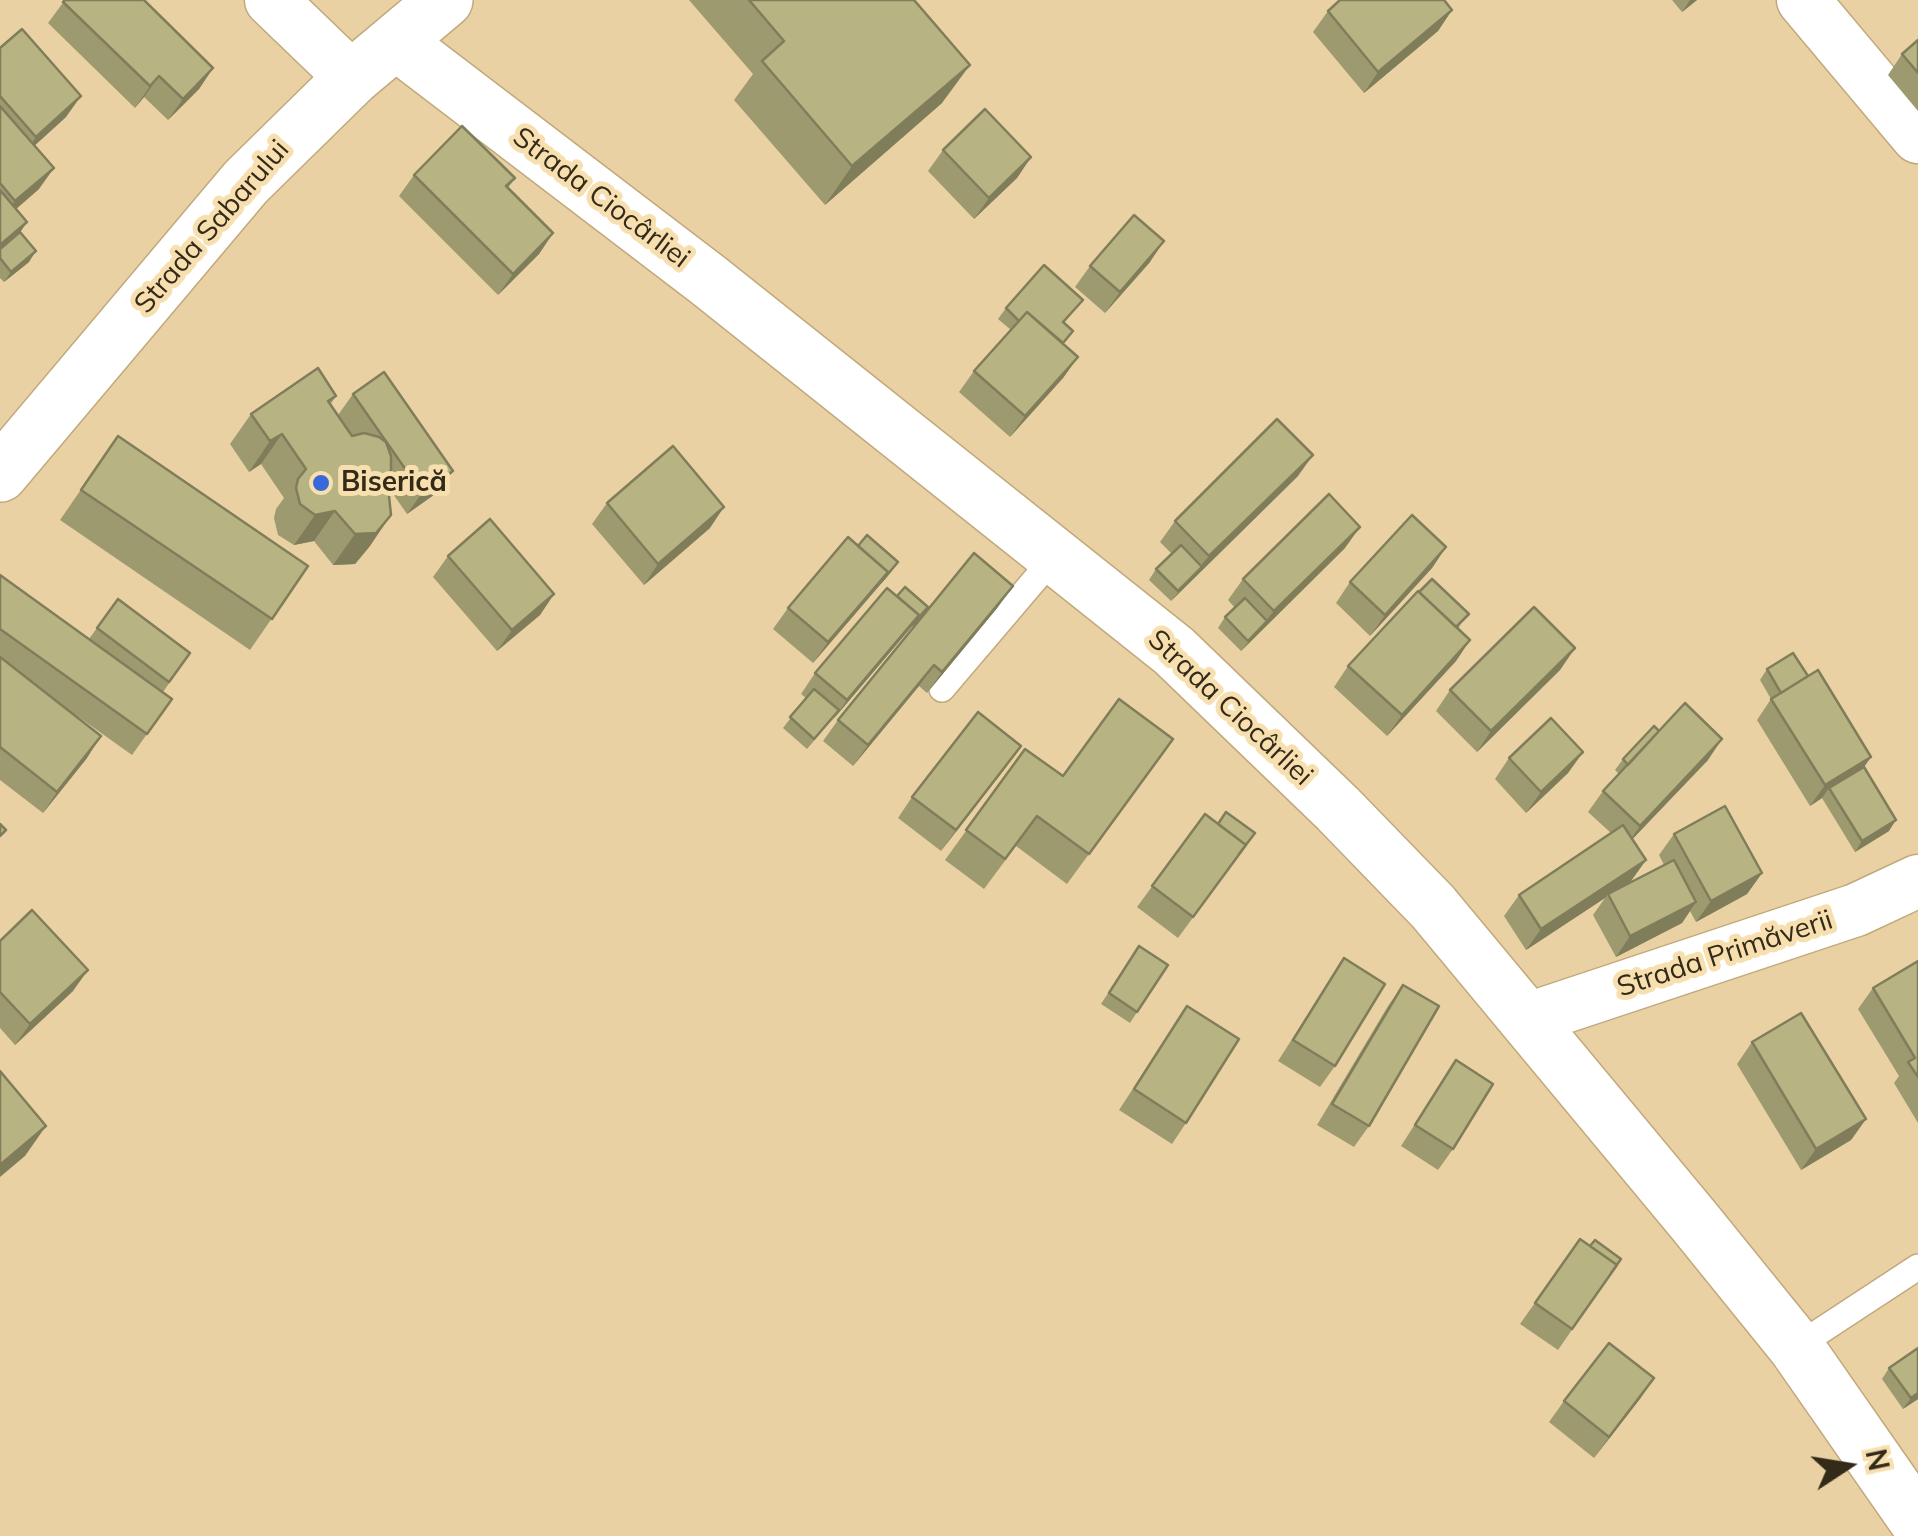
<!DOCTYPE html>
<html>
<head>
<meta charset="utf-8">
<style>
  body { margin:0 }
  #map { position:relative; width:1918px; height:1536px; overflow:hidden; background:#ead1a3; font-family:Mulish,sans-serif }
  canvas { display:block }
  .north { position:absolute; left:1798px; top:1416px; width:100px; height:100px; -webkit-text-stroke:8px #f7dfb0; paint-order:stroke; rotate:78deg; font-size:28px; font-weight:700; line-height:40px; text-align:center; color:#332a17 }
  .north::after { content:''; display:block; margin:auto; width:35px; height:45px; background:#332a17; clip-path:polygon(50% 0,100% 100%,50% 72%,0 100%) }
</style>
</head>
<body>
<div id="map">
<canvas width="1918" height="1536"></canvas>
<div class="north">N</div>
</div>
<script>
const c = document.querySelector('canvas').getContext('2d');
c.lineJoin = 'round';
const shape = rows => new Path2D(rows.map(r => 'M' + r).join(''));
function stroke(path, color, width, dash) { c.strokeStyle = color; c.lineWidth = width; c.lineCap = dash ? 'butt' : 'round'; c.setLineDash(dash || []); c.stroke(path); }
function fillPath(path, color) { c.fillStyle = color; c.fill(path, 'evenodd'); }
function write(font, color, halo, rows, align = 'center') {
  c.font = font + ' Mulish,sans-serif'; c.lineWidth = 10; c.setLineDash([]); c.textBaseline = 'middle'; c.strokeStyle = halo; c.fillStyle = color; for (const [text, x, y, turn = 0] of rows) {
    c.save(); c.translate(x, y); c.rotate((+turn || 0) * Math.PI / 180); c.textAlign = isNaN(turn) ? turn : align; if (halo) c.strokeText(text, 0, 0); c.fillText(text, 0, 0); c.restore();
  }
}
const service = shape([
  [942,689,1056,555],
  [1796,1347,1918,1267]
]);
const minor = shape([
  [271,0,352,78],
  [1803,0,1918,137],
  [1528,1019,1856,910,1918,881]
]);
const tertiary = shape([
  [396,42,708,280,1174,651,1338,809,1433,907,1694,1221,1796,1347,1918,1522]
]);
const secondary = shape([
  [0,474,246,182,352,78,445,0]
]);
stroke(service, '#c1a97c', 28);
stroke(minor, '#c1a97c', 55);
stroke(tertiary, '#c1a97c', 58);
stroke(secondary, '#c1a97c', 58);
stroke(service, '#fff', 25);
stroke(minor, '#fff', 52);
stroke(tertiary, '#fff', 55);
stroke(secondary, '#fff', 55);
fillPath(shape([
  [65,0,213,68,199,89,168,120,144,97,135,108,48,23],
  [689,0,914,0,942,103,825,205,734,100,753,74],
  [1672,0,1697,0,1682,12],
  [1452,10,1438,31,1364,93,1313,32,1328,11],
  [1918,40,1918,111,1888,75,1902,54],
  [0,48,66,117,34,146,39,189,16,209,27,222,20,232,29,262,4,282,0,278],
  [943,150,1031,157,1017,178,974,219,928,171],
  [414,175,515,178,508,188,553,233,539,254,498,295,399,196],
  [1150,262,1105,313,1075,287,1090,266],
  [1006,308,1075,310,1064,323,1064,344,1078,357,1063,378,1010,437,959,392,974,371,1011,330,998,319],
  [353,394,453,471,438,492,407,514,384,481,381,485,370,546,355,564,333,565,314,541,294,545,278,535,274,518,276,509,284,498,261,464,249,472,230,444,251,414,336,396,330,405,338,415],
  [118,436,308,566,250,650,60,520],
  [1298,476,1171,601,1149,580,1156,569,1172,554,1160,542,1175,521],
  [607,503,710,528,644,585,592,524],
  [1446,547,1432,568,1370,636,1336,603,1350,582],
  [1345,548,1241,651,1218,628,1225,617,1235,608,1228,600,1243,579],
  [448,556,554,594,540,615,497,651,433,577],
  [891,572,813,663,773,629,788,608],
  [0,575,89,639,118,599,190,653,163,692,172,699,132,755,52,698,87,758,43,813,0,780],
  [897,596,920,617,807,749,783,728,806,698,801,694,815,673],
  [998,607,927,693,919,686,853,766,823,741,838,720],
  [1461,625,1458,628,1470,640,1456,661,1387,736,1334,687,1348,666],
  [1575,648,1560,670,1477,752,1436,711,1450,690],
  [1767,669,1808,676,1871,757,1864,767,1889,831,1855,852,1822,798,1810,806,1757,720,1771,699,1760,680],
  [1659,731,1708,760,1632,839,1646,860,1631,881,1625,885,1664,865,1659,855,1674,834,1762,873,1747,894,1696,922,1690,911,1682,923,1616,957,1593,915,1605,898,1526,950,1504,916,1519,895,1611,833,1588,812,1603,791,1619,774,1615,770,1623,759],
  [1173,739,1067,884,1016,846,984,889,945,860,1025,749,1063,776],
  [1583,752,1568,773,1526,813,1495,779,1509,758],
  [1006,767,941,851,898,818,912,797],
  [1205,814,1218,824,1255,833,1178,938,1137,907],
  [0,941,73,991,15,1045,0,1028],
  [1139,946,1168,965,1130,1023,1101,1004],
  [1344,958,1335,1066,1320,1087,1278,1061],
  [1918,961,1918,1123,1894,1083,1899,1076,1858,1009,1873,988],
  [1403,985,1369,1126,1354,1147,1317,1125,1388,1006],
  [1187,1006,1186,1123,1172,1144,1119,1110],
  [1752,1042,1866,1119,1851,1140,1801,1170,1737,1064],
  [1456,1060,1453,1149,1438,1170,1401,1146],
  [1580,1239,1591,1246,1621,1259,1558,1350,1520,1324],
  [1918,1348,1918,1399,1903,1409,1882,1379,1889,1368],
  [1654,1378,1594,1458,1549,1422,1564,1401]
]), '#9d9a70');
fillPath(shape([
  [1690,0,1697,0,1682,12],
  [1452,10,1438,31,1364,93,1378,72],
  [970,65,942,103,825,205,852,166],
  [213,68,199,89,168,120,183,99],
  [159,76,144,97,135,108,150,86],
  [81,96,66,117,21,158,36,137],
  [1031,157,1017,178,974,219,989,198],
  [54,168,39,189,1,222,15,201],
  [27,222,13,243,0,253,0,245],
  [553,233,539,254,498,295,513,274],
  [1164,241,1150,262,1105,313,1120,292],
  [36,251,29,262,4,282,11,272],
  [1078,357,1063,378,1010,437,1025,416],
  [282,434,261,464,249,472,270,441],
  [1313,455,1298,476,1171,601,1209,556],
  [453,471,438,492,407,514,422,493],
  [724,507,710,528,644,585,658,564],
  [335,511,314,541,294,545,315,515],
  [391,515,370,546,355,564,333,565,355,534],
  [1360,527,1345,548,1241,651,1274,611],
  [1446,547,1432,568,1370,636,1385,615],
  [898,562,891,572,813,663,828,642],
  [1013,586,998,607,927,693,942,672],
  [554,594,540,615,497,651,512,630],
  [928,607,920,617,832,721,847,700],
  [1470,640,1456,661,1387,736,1402,715],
  [1575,648,1560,670,1477,752,1491,731],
  [934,665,919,686,853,766,868,745],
  [101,736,87,758,43,813,57,792],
  [1722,739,1708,760,1625,847,1640,826],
  [1021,746,1006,767,941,851,956,830],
  [1583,752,1568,773,1526,813,1541,792],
  [1871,757,1856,778,1829,788,1822,798,1810,806,1825,785],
  [1896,820,1889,831,1855,852,1862,841],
  [1646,860,1631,881,1609,896,1608,894,1605,898,1526,950,1541,929],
  [1762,873,1747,894,1696,922,1711,901],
  [1696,902,1682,923,1616,957,1630,936],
  [88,970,73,991,15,1045,30,1024],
  [1866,1119,1851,1140,1801,1170,1816,1149],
  [46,1126,25,1156,0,1177,0,1165],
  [1654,1378,1640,1399,1594,1458,1609,1437],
  [1918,1393,1918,1399,1903,1409,1911,1398]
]), '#807d5b');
const building = shape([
  [65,0,144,0,213,68,183,99,159,76,150,86,63,2,65,0],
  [749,0,914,0,970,65,852,166,762,61,784,41,749,0],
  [1340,0,1444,0,1452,10,1378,72,1328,11,1340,0],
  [22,29,81,96,36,137,0,96,0,48,22,29],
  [1918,40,1918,73,1902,54,1918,40],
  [0,106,54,168,15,201,0,183,0,106],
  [985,109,1031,157,989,198,943,150,985,109],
  [462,126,515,178,506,186,553,233,513,274,414,175,462,126],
  [0,190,27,222,0,245,0,190],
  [1134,215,1164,241,1120,292,1090,266,1134,215],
  [20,232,36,251,11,272,0,258,0,249,20,232],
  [1044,265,1083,300,1063,322,1073,331,1063,343,1027,312,1019,321,1006,308,1044,265],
  [1027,312,1078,357,1025,416,974,371,1027,312],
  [318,368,336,396,328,401,352,436,364,433,379,437,386,442,391,456,391,470,380,484,389,496,391,515,376,533,355,534,335,511,315,515,300,504,296,488,298,479,306,469,282,434,270,441,251,414,318,368],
  [384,372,453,471,422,493,353,394,384,372],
  [1277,419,1313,455,1209,556,1175,521,1277,419],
  [118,436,308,566,272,619,81,490,118,436],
  [673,446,724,507,658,564,607,503,673,446],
  [1329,494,1360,527,1274,611,1243,579,1329,494],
  [1412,515,1446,547,1385,615,1350,582,1412,515],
  [490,519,554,594,512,630,448,556,490,519],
  [867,535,898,562,881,582,888,572,858,546,867,535],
  [848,537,888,572,828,642,788,608,848,537],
  [1181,545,1202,567,1178,591,1156,569,1181,545],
  [974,553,1013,586,942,672,934,665,868,745,838,720,974,553],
  [0,575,172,699,147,734,0,629,0,575],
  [1432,579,1469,614,1456,627,1419,592,1432,579],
  [905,587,928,607,912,625,919,615,897,596,905,587],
  [887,588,919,615,847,700,815,673,887,588],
  [1418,591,1470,640,1402,715,1348,666,1418,591],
  [1245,598,1267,621,1248,641,1225,617,1245,598],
  [118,599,190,653,169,682,97,628,118,599],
  [1534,607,1575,648,1491,731,1450,690,1534,607],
  [1793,653,1808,676,1781,693,1767,669,1793,653],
  [0,657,101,736,57,792,0,747,0,657],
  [1818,670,1871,757,1825,785,1771,699,1818,670],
  [814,689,839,710,814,739,790,717,814,689],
  [1119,699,1173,739,1089,854,1037,816,1005,859,966,830,1025,749,1063,776,1119,699],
  [1685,703,1722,739,1640,826,1603,791,1685,703],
  [978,712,1021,746,956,830,912,797,978,712],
  [1551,718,1583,752,1541,792,1509,758,1551,718],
  [1654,726,1659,731,1628,765,1623,759,1654,726],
  [1864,767,1896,820,1862,841,1829,788,1864,767],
  [1725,806,1762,873,1711,901,1674,834,1725,806],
  [1226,812,1255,833,1239,854,1246,845,1218,824,1226,812],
  [1205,814,1246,845,1193,917,1152,886,1205,814],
  [0,824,6,830,0,836,0,824],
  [1623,825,1646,860,1541,929,1519,895,1623,825],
  [1674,860,1696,902,1630,936,1608,894,1674,860],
  [32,910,88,970,30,1024,0,992,0,941,32,910],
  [1139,946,1168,965,1137,1012,1109,993,1139,946],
  [1344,958,1385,984,1335,1066,1293,1040,1344,958],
  [1918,961,1918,1077,1908,1062,1915,1058,1873,988,1918,961],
  [1403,985,1439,1006,1369,1126,1332,1104,1403,985],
  [1187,1006,1239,1039,1186,1123,1134,1089,1187,1006],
  [1801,1013,1866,1119,1816,1149,1752,1042,1801,1013],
  [1456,1060,1493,1084,1453,1149,1415,1125,1456,1060],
  [0,1071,46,1126,0,1165,0,1071],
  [1580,1239,1617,1265,1572,1329,1535,1303,1580,1239],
  [1595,1240,1621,1259,1611,1273,1617,1265,1590,1246,1595,1240],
  [1609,1343,1654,1378,1609,1437,1564,1401,1609,1343],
  [1918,1348,1918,1393,1911,1398,1889,1368,1918,1348]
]);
fillPath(building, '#b7b382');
stroke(building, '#807d5b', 2.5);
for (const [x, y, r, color] of [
  [321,483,10,"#3769d8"]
]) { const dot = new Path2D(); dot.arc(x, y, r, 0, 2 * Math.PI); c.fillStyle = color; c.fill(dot); stroke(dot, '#f7dfb0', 4); }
write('28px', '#332a17', '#f7dfb0', [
  ["Strada Ciocârliei",601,198,37],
  ["Strada Sabarului",212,227,-49],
  ["Strada Ciocârliei",1230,708,43],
  ["Strada Primăverii",1725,954,-18]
]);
write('bold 28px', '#332a17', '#f7dfb0', [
  ["Biserică",341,483]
], 'left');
</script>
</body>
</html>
